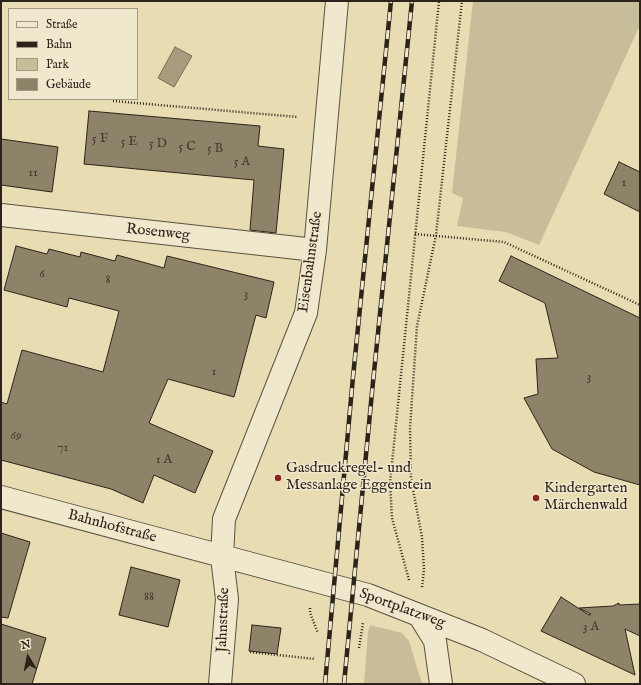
<!DOCTYPE html>
<html>
<head>
<meta charset="utf-8">
<style>
  body { margin:0 }
  #map { position:relative; width:641px; height:685px; overflow:hidden; background:#e7dcb2; font-family:"IM FELL English",serif }
  canvas { display:block }
  .frame { position:absolute; inset:0; border:2px solid #2c231a; pointer-events:none }
  .legend { position:absolute; left:8px; top:8px; width:130px; height:92px; box-sizing:border-box; background:#efe8cd; border:1px solid #a19985; margin:0; padding:5px 7px; list-style:none; font-size:12px; color:#2c231a }
  .legend li { display:flex; align-items:center; gap:8px; height:20px }
  .legend b { width:20px; border:1px solid #a19985 }
  .north { position:absolute; left:8px; top:637px; width:40px; height:40px; -webkit-text-stroke:3px #efe8cd; paint-order:stroke; rotate:350deg; font-size:11px; font-weight:700; line-height:16px; text-align:center; color:#2c231a }
  .north::after { content:''; display:block; margin:auto; width:14px; height:18px; background:#2c231a; clip-path:polygon(50% 0,100% 100%,50% 72%,0 100%) }
</style>
</head>
<body>
<div id="map">
<canvas width="641" height="685"></canvas>
<div class="frame"></div>
<ul class="legend">
<li><b style="height:5px;background:#efe8cd"></b>Straße</li>
<li><b style="height:5px;background:#2c231a"></b>Bahn</li>
<li><b style="height:11px;background:#c7bd98"></b>Park</li>
<li><b style="height:11px;background:#8d8369"></b>Gebäude</li>
</ul>
<div class="north">N</div>
</div>
<script>
const c = document.querySelector('canvas').getContext('2d');
c.lineJoin = 'round';
function fillPath(path, color) { c.fillStyle = color; c.fill(path, 'evenodd'); }
const shape = rows => new Path2D(rows.map(r => 'M' + r).join(''));
function stroke(path, color, width, dash) { c.strokeStyle = color; c.lineWidth = width; c.lineCap = dash ? 'butt' : 'round'; c.setLineDash(dash || []); c.stroke(path); }
function write(font, color, halo, rows, align = 'center') {
  c.font = font + ' "IM FELL English",serif'; c.lineWidth = 3; c.setLineDash([]); c.textBaseline = 'middle'; c.strokeStyle = halo; c.fillStyle = color; for (const [text, x, y, turn = 0] of rows) {
    c.save(); c.translate(x, y); c.rotate((+turn || 0) * Math.PI / 180); c.textAlign = isNaN(turn) ? turn : align; if (halo) c.strokeText(text, 0, 0); c.fillText(text, 0, 0); c.restore();
  }
}
fillPath(shape([
  [473,1,640,1,640,25,539,245,506,232,457,226,463,198,452,193],
  [370,625,402,633,409,641,422,684,364,684,368,632]
]), '#c7bd98');
const water = shape([
  [175,47,192,56,174,87,158,78,175,47]
]);
fillPath(water, '#a79d7e');
stroke(water, '#766c56', 1);
const building = shape([
  [89,111,260,126,258,146,284,149,276,233,250,230,254,180,84,164,89,111],
  [1,139,58,147,52,192,1,185,1,139],
  [619,162,640,172,640,212,604,194,619,162],
  [16,246,47,254,49,249,80,257,81,252,115,261,117,255,164,268,167,256,274,282,266,318,256,315,234,397,168,379,149,423,213,451,195,493,154,475,143,503,111,489,1,460,1,402,7,404,22,350,103,372,119,311,69,298,67,307,4,290,16,246],
  [511,256,640,318,640,485,594,472,552,449,524,398,538,394,536,359,558,358,545,303,499,281,511,256],
  [1,533,30,542,8,618,1,617,1,533],
  [131,567,180,580,168,627,119,615,131,567],
  [561,597,589,615,591,614,579,608,613,606,619,603,619,605,640,604,640,636,625,629,635,675,541,631,561,597],
  [1,624,46,638,32,684,1,684,1,624],
  [252,625,281,628,277,654,249,651,252,625]
]);
fillPath(building, '#8d8369');
stroke(building, '#2c231a', 1);
const minor = shape([
  [1,215,315,250],
  [1,497,368,595,482,640,574,684],
  [419,615,435,641,441,684],
  [220,684,227,599,222,557,224,519,306,313,315,250,337,1]
]);
stroke(minor, '#5b5140', 24);
stroke(shape([
  [113,101,298,117],
  [415,234,504,242,640,305],
  [409,580,392,518,390,483,439,1],
  [422,587,424,570,422,537,411,479,410,428,417,326,436,235,462,1],
  [310,608,310,613,318,633],
  [359,648,363,623],
  [250,652,315,659]
]), '#2c231a', 2.5, [1, 2]);
stroke(minor, '#efe8cd', 22);
const rail = shape([
  [325,684,353,377,391,1],
  [344,684,373,382,412,1]
]);
stroke(rail, '#2c231a', 4.5);
stroke(rail, '#efe8cd', 3, [9]);
for (const [x, y, r, color] of [
  [278,478,4,"#8f2418"],
  [536,498,4,"#8f2418"]
]) { const dot = new Path2D(); dot.arc(x, y, r, 0, 2 * Math.PI); c.fillStyle = color; c.fill(dot); stroke(dot, '#efe8cd', 1.5); }
write('13px', '#443b2e', null, [
  ["5 F",100,139],
  ["5 E",129,142],
  ["5 D",158,144],
  ["5 C",187,147],
  ["5 B",215,149],
  ["5 A",242,162],
  ["11",33,173],
  ["1",624,183],
  ["6",42,274],
  ["8",108,280],
  ["3",246,294],
  ["1",214,372],
  ["3",589,377],
  ["69",16,436],
  ["71",63,448],
  ["1 A",164,460],
  ["88",149,597],
  ["3 A",591,627]
]);
write('15px', '#2c231a', '#efe8cd', [
  ["Rosenweg",158,233,6],
  ["Eisenbahnstraße",311,262,-82],
  ["Bahnhofstraße",112,527,15],
  ["Sportplatzweg",402,609,20],
  ["Jahnstraße",224,620,-88]
]);
write('15px', '#2c231a', '#efe8cd', [
  ["Gasdruckregel- und",286,469],
  ["Messanlage Eggenstein",286,486],
  ["Kindergarten",544,489],
  ["Märchenwald",544,506]
], 'left');
</script>
</body>
</html>
